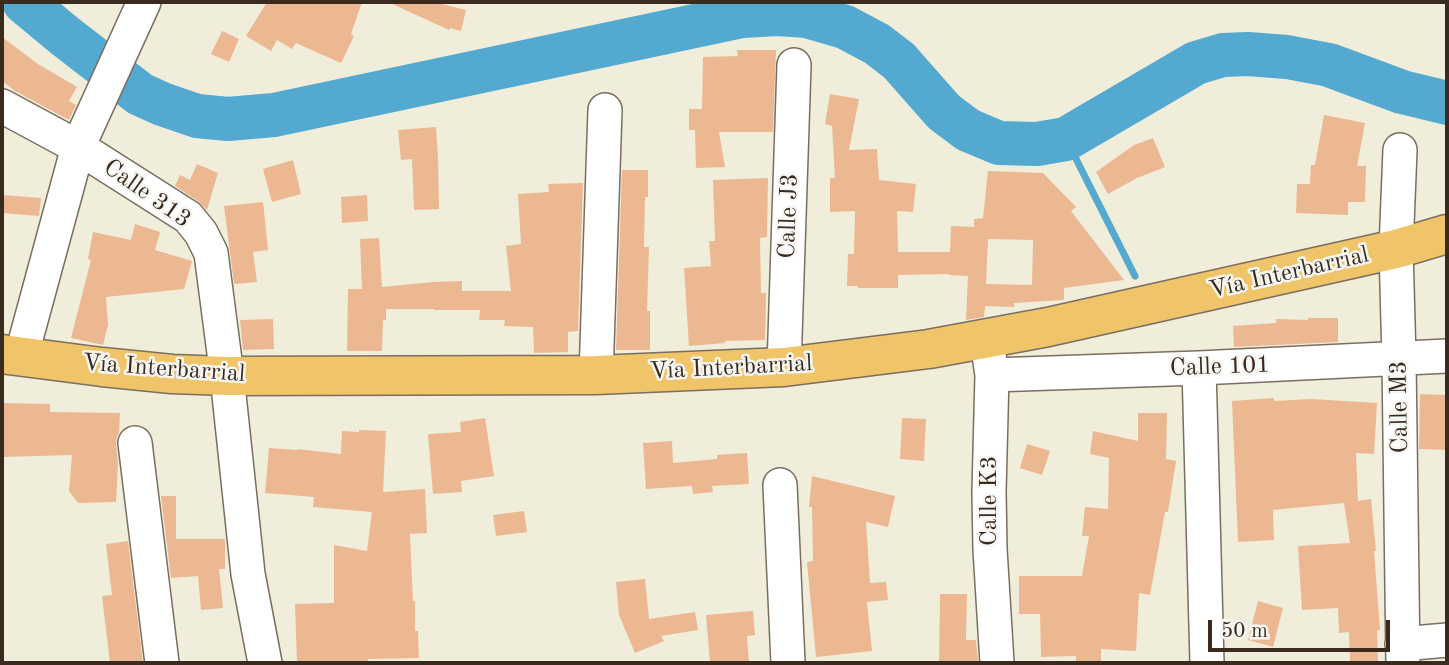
<!DOCTYPE html>
<html>
<head>
<meta charset="utf-8">
<style>
  body { margin:0 }
  #map { position:relative; width:1449px; height:665px; overflow:hidden; background:#f0eddb; font-family:"Old Standard TT",serif }
  canvas { display:block }
  .frame { position:absolute; inset:0; border:4px solid #3b2a1e; pointer-events:none }
  .scale { position:absolute; left:1208px; top:620px; width:182px; height:32px; box-sizing:border-box; border:4px solid #3b2a1e; border-top:0; padding-left:9px; font-size:21px; line-height:24px; white-space:nowrap; color:#3b2a1e; -webkit-text-stroke:5px #f6f6f2; paint-order:stroke }
</style>
</head>
<body>
<div id="map">
<canvas width="1449" height="665"></canvas>
<div class="frame"></div>
<div class="scale">50 m</div>
</div>
<script>
const c = document.querySelector('canvas').getContext('2d');
c.lineJoin = 'round';
const shape = rows => new Path2D(rows.map(r => 'M' + r).join(''));
function stroke(path, color, width, dash) { c.strokeStyle = color; c.lineWidth = width; c.lineCap = dash ? 'butt' : 'round'; c.setLineDash(dash || []); c.stroke(path); }
function fillPath(path, color) { c.fillStyle = color; c.fill(path, 'evenodd'); }
function write(font, color, halo, rows, align = 'center') {
  c.font = font + ' "Old Standard TT",serif'; c.lineWidth = 5; c.setLineDash([]); c.textBaseline = 'middle'; c.strokeStyle = halo; c.fillStyle = color; for (const [text, x, y, turn = 0] of rows) {
    c.save(); c.translate(x, y); c.rotate((+turn || 0) * Math.PI / 180); c.textAlign = isNaN(turn) ? turn : align; if (halo) c.strokeText(text, 0, 0); c.fillText(text, 0, 0); c.restore();
  }
}
stroke(shape([
  [1066,139,1135,276]
]), '#53a9cf', 7);
stroke(shape([
  [24,2,65,36,140,94,162,104,197,116,228,119,274,115,742,16,778,14,807,16,845,27,877,44,899,61,944,112,968,130,999,143,1037,144,1066,139,1196,63,1223,55,1248,54,1287,57,1329,65,1402,92,1447,103]
]), '#53a9cf', 44);
fillPath(shape([
  [267,2,362,2,351,34,354,36,341,63,296,43,292,49,277,40,271,51,246,36],
  [388,2,434,2,466,10,461,31,450,28,449,30],
  [222,31,239,39,229,62,211,54],
  [2,37,38,64,77,87,69,101,76,105,69,120,15,91,2,81],
  [737,50,776,50,773,132,719,132,725,167,696,168,695,130,689,130,689,109,702,109,703,57,738,56],
  [830,94,859,99,849,150,877,149,879,180,916,184,913,212,897,211,898,252,950,252,951,226,974,227,974,219,983,218,988,171,1043,173,1076,207,1071,211,1124,280,1064,288,1064,300,1014,303,1014,307,985,306,984,317,966,320,968,276,949,275,949,274,898,275,898,288,858,288,858,286,847,286,848,254,854,254,855,211,830,212,830,178,835,178,832,126,825,124],
  [988,239,1033,240,1032,285,986,284],
  [1324,115,1365,123,1357,166,1366,166,1365,202,1348,202,1348,215,1296,213,1297,184,1310,184,1311,165,1315,165],
  [436,127,438,157,439,209,414,210,412,159,401,160,398,130],
  [1153,138,1165,167,1137,178,1108,194,1096,172,1134,145],
  [293,160,301,194,272,202,263,169],
  [197,164,218,173,207,210,198,201,175,186,180,175,190,180],
  [622,170,648,170,648,197,645,197,644,247,649,247,647,311,650,311,650,350,616,350],
  [768,178,767,237,760,238,761,293,766,293,765,340,725,341,725,343,689,346,684,268,711,266,709,241,715,241,713,180],
  [583,183,578,331,568,332,568,352,534,353,533,327,504,326,505,320,479,320,480,310,434,310,434,309,386,309,386,320,383,320,382,351,347,351,348,289,362,289,360,239,379,238,382,287,434,282,462,281,462,291,511,291,506,246,521,244,518,194,549,192,548,184],
  [2,195,41,198,39,216,2,213],
  [367,195,368,221,342,223,341,197],
  [263,202,268,250,253,252,257,282,234,284,224,206],
  [135,224,160,232,155,250,192,261,184,289,106,297,108,325,103,345,71,338,91,260,88,259,93,232,131,240],
  [1308,318,1338,318,1338,342,1234,347,1233,326,1276,323,1276,319,1308,320],
  [273,319,274,349,243,350,240,320],
  [1420,394,1447,395,1447,450,1419,449],
  [1274,398,1274,401,1311,399,1377,403,1374,454,1356,453,1358,501,1371,499,1376,551,1374,551,1380,630,1377,630,1378,663,1350,663,1349,632,1339,633,1338,608,1302,610,1298,546,1350,543,1344,503,1273,510,1274,540,1238,542,1232,401],
  [2,403,50,404,50,412,120,413,119,433,117,436,116,445,118,462,116,502,78,503,69,491,72,455,2,457],
  [1138,413,1167,413,1166,459,1176,461,1168,512,1165,512,1150,595,1139,593,1136,651,1101,649,1101,661,1076,661,1076,656,1041,657,1040,614,1019,614,1019,576,1082,576,1089,536,1082,536,1085,507,1108,509,1109,458,1090,454,1093,431,1138,441],
  [485,418,494,476,461,481,462,492,433,494,428,434,461,432,460,422],
  [902,418,926,419,924,461,900,459],
  [359,430,386,431,383,492,425,489,427,533,410,534,413,601,415,601,415,631,418,631,419,658,368,659,368,663,297,663,295,604,334,603,334,545,367,551,372,512,313,507,314,497,265,493,269,448,297,450,297,449,341,454,342,431,359,432],
  [672,441,673,463,717,459,717,455,747,453,749,484,712,486,713,492,693,494,692,486,646,489,643,443],
  [1027,444,1050,451,1042,475,1020,468],
  [812,476,895,496,888,527,866,522,870,583,886,582,888,600,867,602,872,651,816,657,807,562,813,561,812,507,809,507],
  [161,496,176,496,176,539,225,539,225,569,219,569,223,608,201,610,198,576,171,578],
  [524,511,527,532,496,536,493,515],
  [128,541,143,663,110,663,102,596,112,595,106,544],
  [645,579,649,619,695,612,698,630,661,636,664,641,635,653,619,615,616,582],
  [940,594,967,594,966,640,976,640,978,663,939,663],
  [1258,601,1283,608,1273,647,1248,640],
  [753,611,755,635,747,636,749,663,710,663,706,615]
]), '#ecb892');
const minor = shape([
  [2,106,78,147,188,217,201,233,211,253,227,376,248,574,265,663],
  [1400,150,1396,249,1399,359,1403,663],
  [989,355,992,375,989,492,990,549,997,663],
  [21,357,78,147,144,2],
  [784,367,794,65],
  [1199,368,1207,663],
  [596,375,605,110],
  [992,375,1199,368,1447,356],
  [135,443,162,663],
  [780,485,788,663],
  [1402,644,1447,640]
]);
const major = shape([
  [2,354,102,367,172,374,227,376,596,375,784,367,929,349,1048,327,1396,249,1447,234]
]);
stroke(minor, '#7a6e60', 36);
stroke(major, '#7a6e60', 41);
stroke(minor, '#fff', 33);
stroke(major, '#f0c469', 38);
write('24px', '#3b2a1e', '#f6f6f2', [
  ["Calle 313",147,194,35],
  ["Calle J3",789,216,-88],
  ["Vía Interbarrial",1289,273,-13],
  ["Calle 101",1220,367,-2],
  ["Vía Interbarrial",731,368,-3],
  ["Vía Interbarrial",164,369,4],
  ["Calle M3",1400,407,-91],
  ["Calle K3",990,501,-90]
]);
</script>
</body>
</html>
